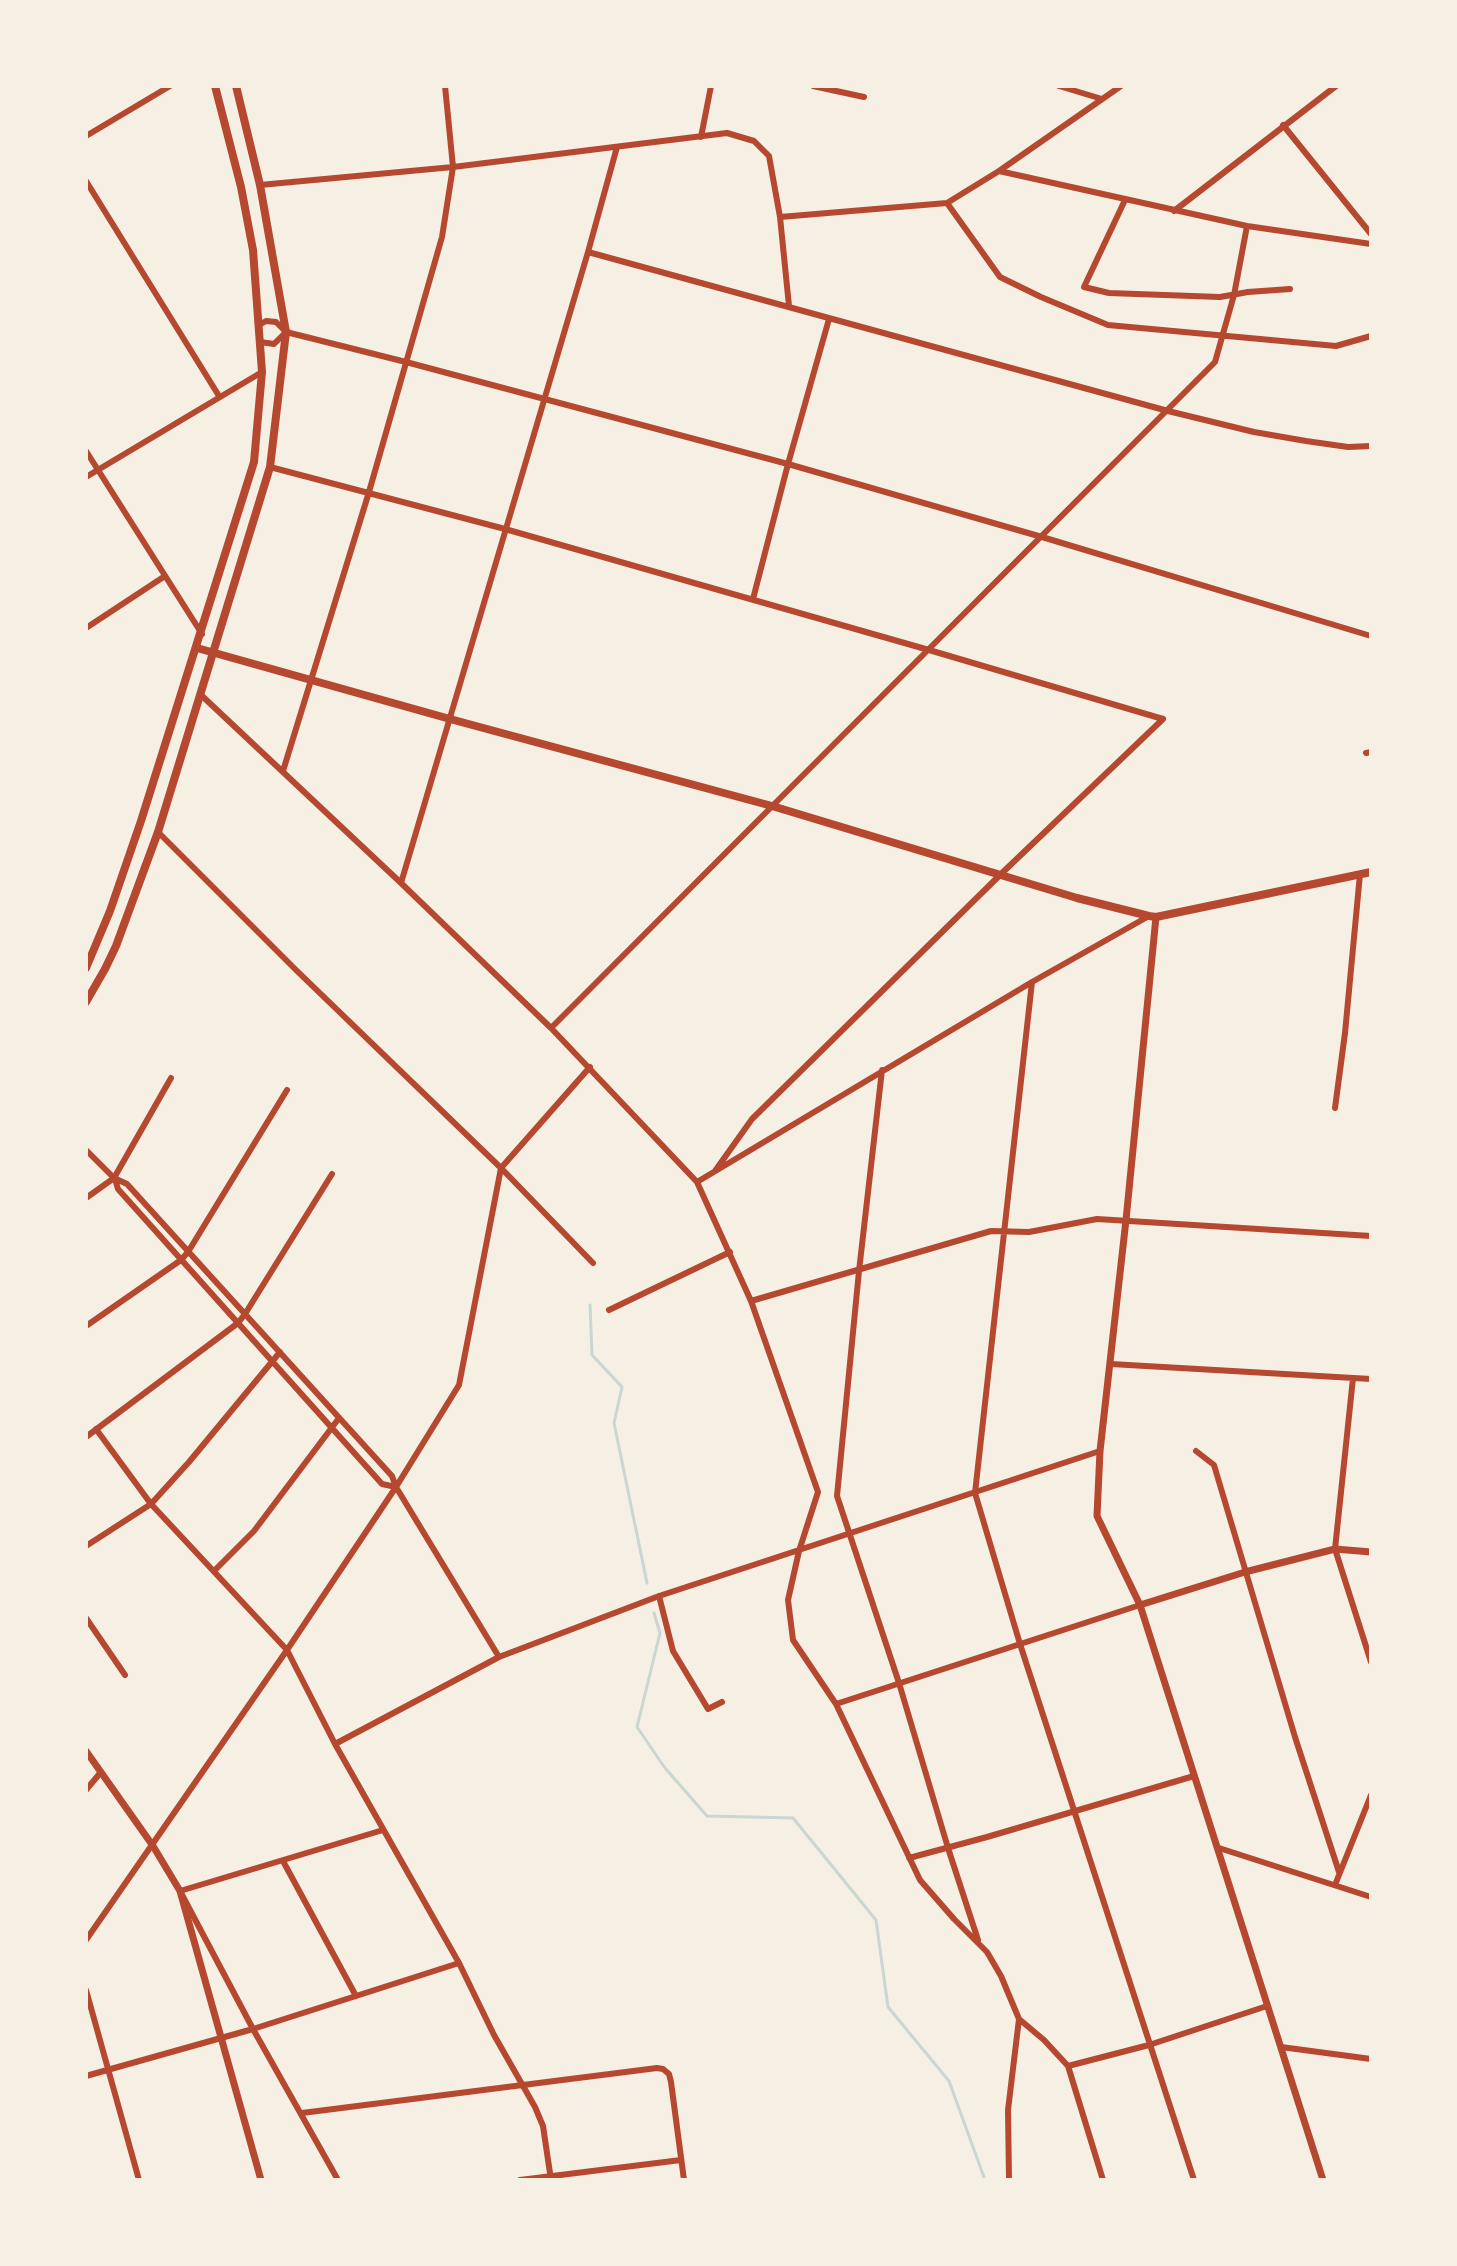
<!DOCTYPE html>
<html>
<head>
<meta charset="utf-8">
<style>
  body { margin:0 }
  #map { position:relative; width:1457px; height:2266px; overflow:hidden; background:#f6efe4; font-family:"Golos Text",sans-serif }
  canvas { display:block }
  .frame { position:absolute; inset:0; border:88px solid #f6efe4; pointer-events:none }
</style>
</head>
<body>
<div id="map">
<canvas width="1457" height="2266"></canvas>
<div class="frame"></div>
</div>
<script>
const c = document.querySelector('canvas').getContext('2d');
c.lineJoin = 'round';
const shape = rows => new Path2D(rows.map(r => 'M' + r).join(''));
function stroke(path, color, width, dash) { c.strokeStyle = color; c.lineWidth = width; c.lineCap = dash ? 'butt' : 'round'; c.setLineDash(dash || []); c.stroke(path); }
stroke(shape([
  [590,1305,592,1355,622,1387,614,1423,647,1583],
  [654,1613,660,1633,637,1727,665,1768,707,1816,793,1818,876,1920,888,2007,949,2081,985,2180]
]), '#c9d6d2', 3);
stroke(shape([
  [813,86,864,97],
  [1059,86,1102,99],
  [1283,125,1371,234],
  [86,136,170,86],
  [701,137,711,86],
  [999,171,1247,226,1371,244],
  [86,181,219,396],
  [260,185,453,167,727,133,754,141,769,156,780,217,789,306],
  [1125,200,1084,287,1109,293,1220,297,1248,292,1290,289],
  [947,203,1000,277,1041,297,1108,325,1336,346,1371,336],
  [1174,211,1336,86],
  [780,217,947,203,999,171,1121,86],
  [588,252,1168,411,1254,432,1306,441,1348,447,1371,446],
  [259,325,266,321,276,322,286,332],
  [286,332,406,362,788,464,1042,537,1371,636],
  [260,342,274,344,286,332],
  [86,451,202,634],
  [270,467,505,529,929,650,1163,719],
  [86,477,262,372],
  [753,599,788,464,829,319],
  [86,628,165,576],
  [200,694,401,883,551,1028,697,1182,751,1301,818,1492,799,1551,788,1600,793,1640,836,1704,920,1880,954,1919,987,1952,1001,1976,1019,2019,1008,2110,1009,2180],
  [1366,753,1371,752],
  [283,771,369,492,442,237,453,167,445,86],
  [158,832,296,970,501,1168,593,1263],
  [401,883,588,252,617,147],
  [1032,982,975,1493,1020,1644,1194,2180],
  [551,1028,1215,362,1234,295,1247,226],
  [882,1070,859,1271,837,1496,899,1683,948,1848,978,1940],
  [1335,1108,1345,1033,1360,874],
  [86,1150,114,1178,127,1184,392,1476,396,1487,499,1657],
  [715,1171,752,1119,1001,874,1163,719],
  [115,1179,118,1189,382,1484,396,1487],
  [697,1182,1032,982,1149,916],
  [86,1198,114,1178,171,1078],
  [751,1301,991,1231,1029,1232,1097,1219,1371,1236],
  [609,1310,730,1252],
  [86,1326,181,1260,188,1252,287,1090],
  [1111,1364,1371,1379],
  [1353,1378,1335,1549,1371,1662],
  [96,1429,151,1504,287,1650,335,1744,459,1963,494,2035,535,2107,543,2126,551,2180],
  [86,1437,238,1323,245,1314,332,1174],
  [1196,1451,1214,1465,1295,1737,1339,1872],
  [86,1546,151,1504,189,1462,280,1352],
  [214,1571,254,1531,339,1418],
  [659,1596,673,1651,708,1709,722,1702],
  [86,1618,125,1675],
  [836,1704,1140,1605],
  [335,1744,499,1657,659,1596,1100,1451],
  [86,1790,101,1772],
  [1219,1848,1371,1897],
  [909,1858,987,1837,1194,1776],
  [283,1861,356,1996],
  [1335,1885,1371,1795],
  [86,1940,287,1650,396,1487,459,1385,501,1168,590,1067],
  [86,1990,139,2180],
  [1019,2019,1044,2040,1068,2066,1103,2180],
  [1281,2047,1371,2059],
  [1068,2066,1149,2045,1267,2006],
  [86,2076,253,2029,459,1963],
  [302,2113,657,2068,663,2069,669,2074,671,2082,684,2180],
  [338,2180,253,2029,180,1891,383,1830],
  [520,2180,681,2160]
]), '#b5482f', 6);
stroke(shape([
  [1156,917,1126,1220,1100,1451,1097,1516,1140,1605,1323,2180],
  [1140,1605,1245,1572,1335,1549,1371,1552],
  [86,1751,153,1846,180,1891,261,2180]
]), '#b5482f', 7);
stroke(shape([
  [197,648,450,719,772,806,1077,898,1149,916,1156,917,1371,872],
  [86,968,110,911,141,821,254,462,262,372,253,250,241,187,215,86],
  [86,1002,105,969,116,946,158,832,270,467,286,332,260,185,236,86]
]), '#b5482f', 8);
</script>
</body>
</html>
